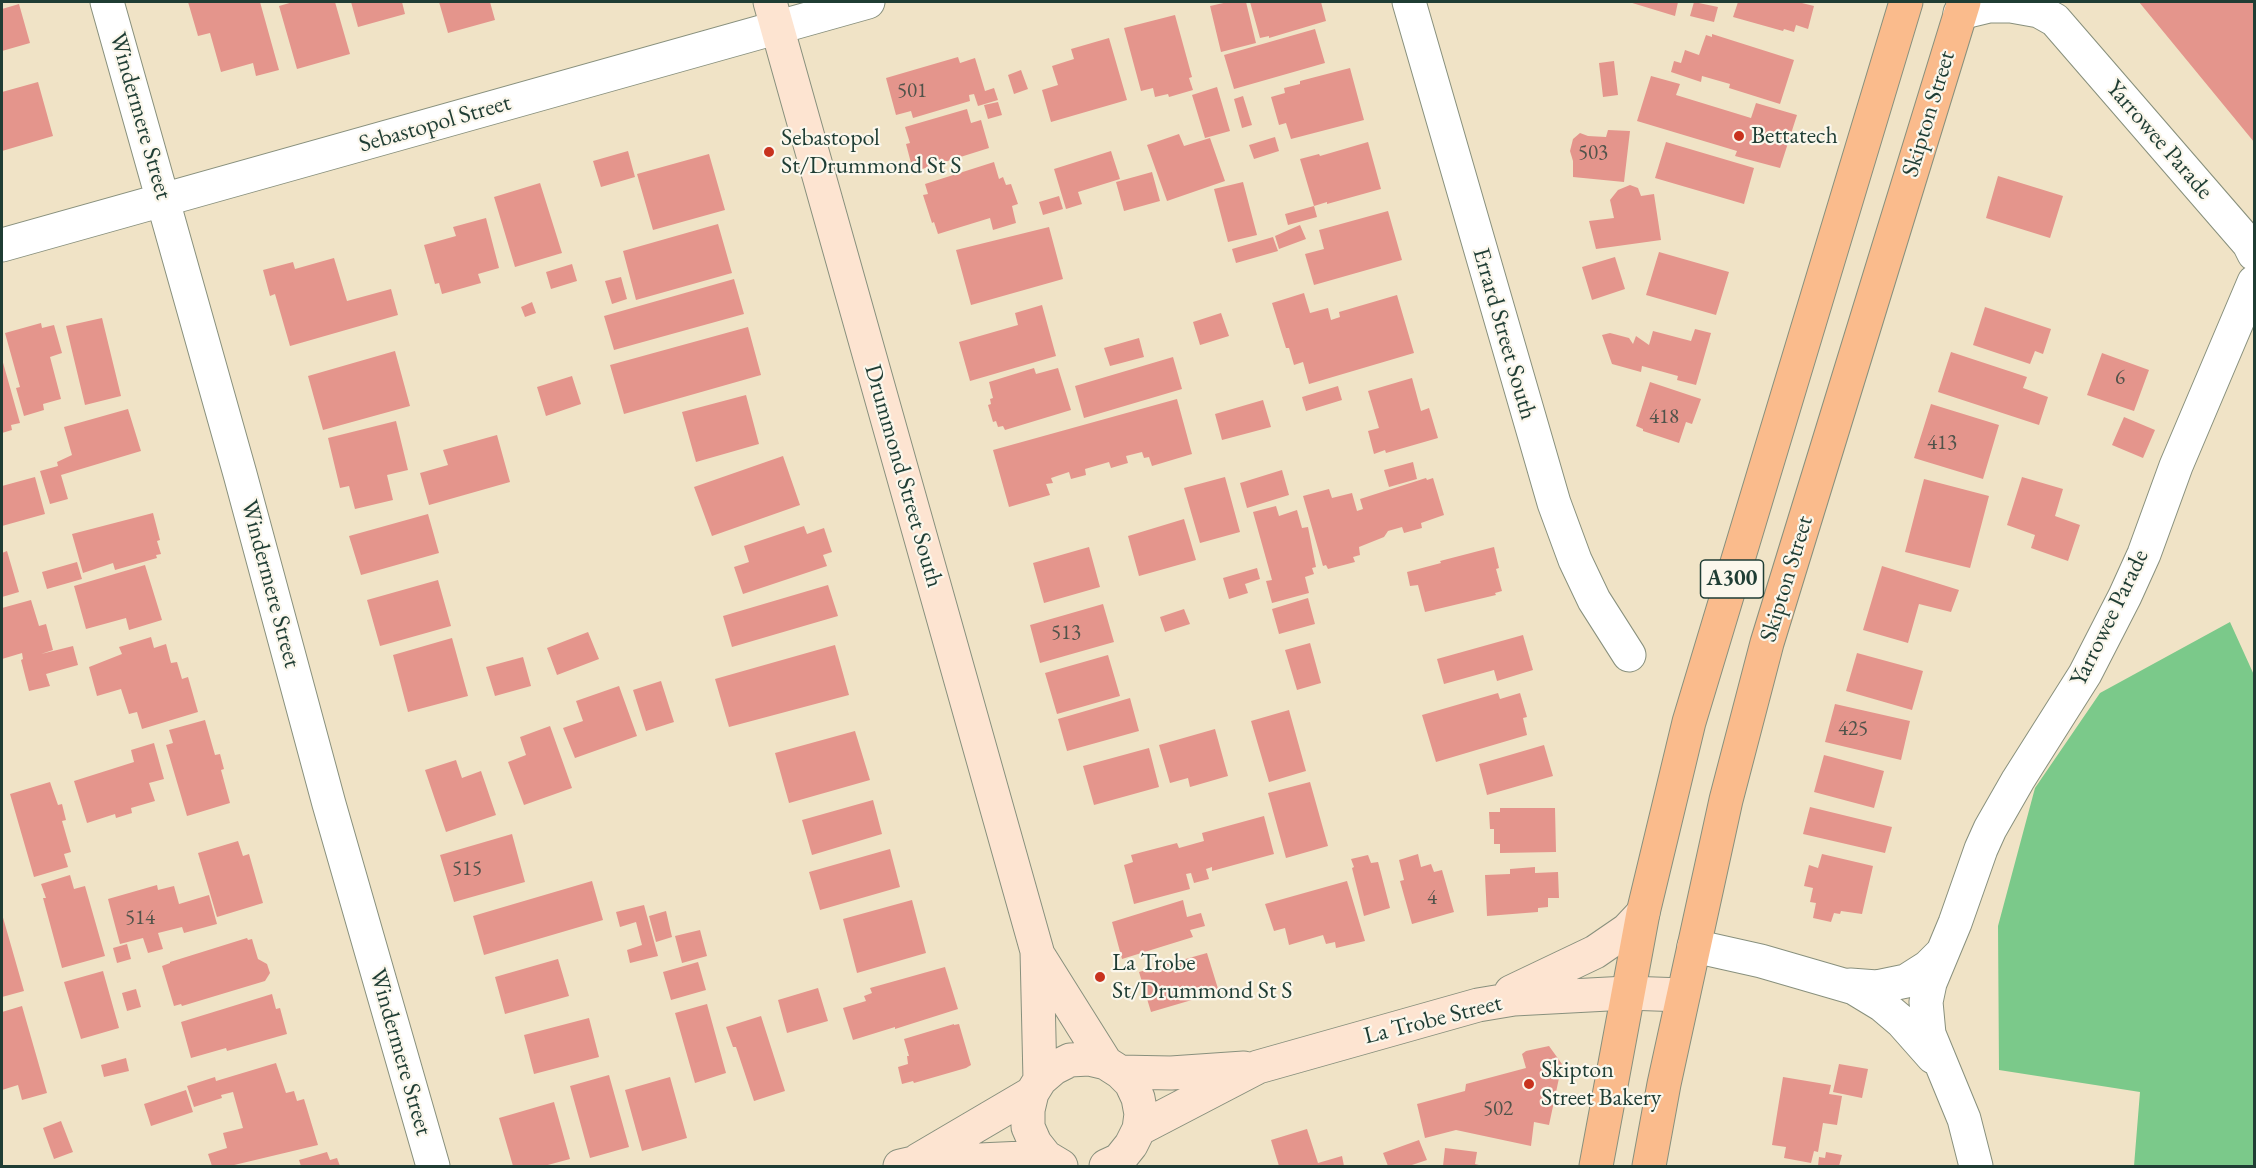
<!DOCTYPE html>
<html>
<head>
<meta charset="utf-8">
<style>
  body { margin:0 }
  #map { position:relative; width:2256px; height:1168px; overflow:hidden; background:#f0e3c6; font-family:"EB Garamond",serif }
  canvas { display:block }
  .frame { position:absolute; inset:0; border:3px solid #1f3d34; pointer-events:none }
</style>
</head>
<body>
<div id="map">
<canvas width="2256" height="1168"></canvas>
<div class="frame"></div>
</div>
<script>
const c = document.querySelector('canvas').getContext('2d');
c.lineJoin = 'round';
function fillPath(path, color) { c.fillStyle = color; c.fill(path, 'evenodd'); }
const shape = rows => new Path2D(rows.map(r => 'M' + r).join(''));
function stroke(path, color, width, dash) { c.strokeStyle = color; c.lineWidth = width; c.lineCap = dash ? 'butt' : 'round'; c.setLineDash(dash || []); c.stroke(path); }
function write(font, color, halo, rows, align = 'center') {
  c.font = font + ' "EB Garamond",serif'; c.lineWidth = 4.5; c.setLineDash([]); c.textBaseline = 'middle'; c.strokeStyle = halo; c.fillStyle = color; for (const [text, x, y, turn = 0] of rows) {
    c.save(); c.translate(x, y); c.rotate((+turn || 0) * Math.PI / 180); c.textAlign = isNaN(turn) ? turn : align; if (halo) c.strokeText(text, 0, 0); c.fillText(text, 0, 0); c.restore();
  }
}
fillPath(shape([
  [2230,622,2254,675,2254,1166,2134,1166,2140,1092,1999,1070,1998,926,2035,788,2100,693]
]), '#7bc98a');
fillPath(shape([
  [188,2,260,2,279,70,256,76,253,63,221,72,210,33,198,36],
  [293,2,335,2,350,54,297,69,279,6],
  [351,2,402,2,405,14,358,27],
  [439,2,490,2,495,20,448,33],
  [1228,2,1246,2,1256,43,1221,52,1210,6],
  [1250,2,1321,2,1326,21,1269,38,1269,36,1260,38],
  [1629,2,1678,2,1675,16],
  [1694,2,1718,7,1714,22,1690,16],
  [1738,2,1798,2,1814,6,1808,29,1796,25,1794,32,1784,29,1783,31,1733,17],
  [2139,2,2254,2,2254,142],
  [19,4,30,43,2,51,2,9],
  [1175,15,1192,77,1189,78,1193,90,1169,97,1168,94,1155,97,1153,88,1141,91,1124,28],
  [1315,29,1325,63,1234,89,1224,55],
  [1712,34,1794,60,1780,104,1729,88,1730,84,1702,76,1701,82,1671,72,1674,61,1681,63,1685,50,1699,55,1706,35,1712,37],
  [1109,38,1127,100,1051,122,1042,90,1058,85,1052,66,1074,59,1071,49],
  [958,57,960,63,975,58,985,91,994,88,998,100,978,106,974,94,969,95,970,101,913,118,911,111,896,115,886,78],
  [1614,61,1618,95,1603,97,1599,63],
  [1350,68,1364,120,1291,139,1286,123,1279,125,1271,97,1285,93,1284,88,1300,84,1300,81],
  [1021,70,1028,89,1014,94,1008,75],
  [1651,76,1680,84,1676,95,1751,118,1756,103,1797,115,1780,168,1735,156,1737,151,1637,121],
  [38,82,53,136,2,151,2,92],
  [1217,87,1230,131,1205,138,1192,95],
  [1243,96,1252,125,1242,128,1234,99],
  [998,102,1002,115,988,119,984,105],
  [967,109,971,123,981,120,989,148,919,170,917,162,911,163,906,144,910,143,905,127],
  [1608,130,1630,131,1624,182,1573,177,1573,161,1570,151,1573,139,1580,133,1588,136,1606,137],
  [1179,134,1184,146,1210,138,1225,181,1167,201,1147,145],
  [1275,137,1279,151,1254,159,1249,145],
  [1368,142,1381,189,1327,204,1327,202,1314,206,1317,217,1288,225,1285,214,1314,206,1300,159,1319,154,1320,156],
  [1666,142,1754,168,1744,204,1655,178],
  [628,151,635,177,601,187,593,161],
  [1111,151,1120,179,1078,192,1082,204,1066,209,1054,169],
  [709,154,725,210,653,230,637,174],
  [994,162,999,179,1003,177,1006,185,1011,184,1018,204,1012,206,1016,223,993,230,990,218,938,234,934,222,932,223,923,195,928,194,925,184],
  [1152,172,1160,201,1124,211,1116,182],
  [1998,176,2063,196,2050,238,1986,218],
  [1243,182,1257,235,1228,242,1214,189],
  [540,183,562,253,515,267,494,197],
  [1630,185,1638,188,1641,196,1654,194,1661,240,1596,249,1589,221,1614,218,1610,200,1618,190],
  [1059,196,1063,209,1043,215,1039,202],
  [1388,211,1402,260,1314,285,1305,254,1324,249,1319,230],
  [486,218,499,268,478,274,481,283,442,294,439,283,435,284,424,245,456,236,453,227],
  [718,224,732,273,636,300,623,251],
  [1300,225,1306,239,1279,249,1275,236],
  [1049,227,1063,279,971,305,956,250],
  [1273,237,1278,251,1236,263,1232,249],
  [1659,252,1729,272,1716,315,1646,295],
  [1615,257,1625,289,1592,300,1582,267],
  [334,258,347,301,391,289,398,315,290,346,275,294,270,296,263,270,293,262,295,269],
  [572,264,577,281,551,289,546,272],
  [621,277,627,299,612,304,605,281],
  [734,279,744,314,614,350,604,316],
  [1304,293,1310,313,1328,308,1331,320,1340,317,1339,312,1397,295,1414,353,1309,384,1303,362,1294,365,1289,348,1286,348,1272,303],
  [532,302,536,313,525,317,521,307],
  [1042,305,1056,356,970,381,959,342,1018,325,1015,313],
  [1985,307,2051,329,2043,354,2035,351,2030,364,1973,345],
  [1221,313,1229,336,1200,345,1193,322],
  [102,318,121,396,85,405,66,326],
  [41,323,42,328,54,325,62,353,50,357,61,399,43,404,44,410,24,416,16,388,20,387,5,333],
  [748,327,761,375,624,414,610,365],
  [1695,329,1711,333,1696,385,1677,380,1678,376,1642,366,1641,372,1612,364,1602,335,1610,333,1629,338,1633,344,1636,336,1649,345,1653,331,1691,341],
  [1139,338,1144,357,1110,366,1104,348],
  [395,351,410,406,323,430,308,376],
  [1951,352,2027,377,2023,388,2048,397,2039,425,1938,392],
  [2102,353,2149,370,2134,411,2087,395],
  [1173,357,1182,389,1084,418,1075,386],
  [2,359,20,423,11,425,12,430,2,433],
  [1034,368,1036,374,1058,368,1071,410,1005,430,1003,426,998,427,996,421,993,422,988,405,991,404,990,399,993,398,989,382],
  [572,376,581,404,546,416,537,387],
  [1412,378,1421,411,1429,408,1438,438,1386,453,1385,450,1374,454,1368,431,1379,428,1368,391],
  [1650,382,1701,399,1692,424,1686,422,1679,443,1643,431,1643,429,1636,426],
  [1338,386,1342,400,1306,411,1302,397],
  [746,395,759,444,696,462,682,412],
  [1177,399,1192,454,1152,466,1149,457,1144,458,1142,452,1126,456,1128,463,1111,468,1109,462,1085,469,1086,475,1071,479,1069,472,1051,478,1053,483,1046,484,1050,495,1009,507,993,450],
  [1263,400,1271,427,1222,440,1215,414],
  [1931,404,1999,425,1983,479,1914,458],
  [128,409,141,451,61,475,68,499,50,504,40,471,58,466,57,462,72,455,64,427],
  [2124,417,2155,430,2143,458,2112,445],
  [396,421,408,470,387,475,393,500,355,509,349,486,340,488,328,438],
  [497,435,510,482,429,505,420,473,448,465,443,450],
  [783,456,800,505,712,536,694,487],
  [1413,462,1417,479,1389,487,1384,470],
  [1282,470,1289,495,1247,508,1240,483],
  [35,477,45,514,2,526,2,486],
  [1225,477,1240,532,1200,543,1184,488],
  [2022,477,2063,489,2055,516,2080,525,2068,561,2031,548,2035,535,2007,525],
  [1426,478,1427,480,1433,478,1444,515,1421,523,1422,528,1404,533,1402,527,1388,531,1384,537,1359,547,1360,555,1353,557,1355,562,1328,569,1326,565,1323,566,1303,496,1329,489,1332,498,1352,493,1357,511,1363,509,1360,499],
  [1924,479,1989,496,1970,568,1905,552],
  [1276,506,1279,516,1297,510,1302,528,1308,527,1316,567,1312,568,1314,574,1305,577,1309,593,1272,603,1266,581,1272,580,1253,512],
  [153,513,160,540,157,541,161,554,156,555,157,558,115,570,113,563,83,573,72,534],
  [428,514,439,553,361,575,349,536],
  [1184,519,1196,560,1139,576,1128,536],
  [804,526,807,534,824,528,832,552,823,555,827,566,743,594,734,567,749,562,744,546],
  [1089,547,1100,587,1044,603,1033,563],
  [1494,547,1499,568,1496,569,1502,591,1495,593,1496,595,1425,612,1418,585,1410,586,1407,572,1441,563,1440,561],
  [7,551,19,592,2,597,2,553],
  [77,562,82,579,47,589,42,572],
  [145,565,162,620,129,630,126,618,86,629,74,586],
  [1882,566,1959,590,1951,612,1919,604,1908,643,1863,630],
  [1257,568,1260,579,1245,584,1248,593,1229,599,1223,578],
  [438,580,451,626,380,646,367,600],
  [828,585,838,616,732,647,723,616],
  [1308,598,1315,624,1279,634,1272,609],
  [31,600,39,626,46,624,53,650,41,654,73,646,78,665,46,674,50,686,29,691,21,660,23,659,22,653,2,659,2,608],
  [1103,604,1114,642,1040,663,1030,625],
  [1184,609,1190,624,1165,632,1160,617],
  [588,632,599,659,557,675,547,648],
  [1523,635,1533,670,1497,681,1494,670,1444,684,1437,659],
  [151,637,154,648,166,644,171,663,177,662,182,679,188,677,198,712,142,729,137,712,129,714,121,689,97,696,89,667,122,654,119,647],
  [452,638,468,696,408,712,393,655],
  [1310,643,1321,683,1297,690,1285,650],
  [835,645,849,695,729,727,715,679],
  [1857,653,1923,671,1912,710,1846,691],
  [1108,655,1120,696,1057,714,1045,673],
  [523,657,531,686,495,696,486,667],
  [661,681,674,722,646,731,633,690],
  [619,686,637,736,575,758,563,728,583,721,576,701],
  [1498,693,1500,699,1520,693,1527,717,1523,718,1527,735,1436,762,1422,715],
  [1130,698,1139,731,1067,751,1058,719],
  [1835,704,1910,721,1901,760,1825,742],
  [1289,710,1306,771,1269,782,1251,721],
  [205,720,215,755,220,754,224,769,221,770,230,803,187,816,166,745,173,743,169,730],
  [550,726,572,788,524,805,508,762,526,755,520,737],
  [1215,729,1228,776,1190,787,1188,778,1170,783,1159,745],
  [855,731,870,780,789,803,775,753],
  [154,743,164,779,149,783,155,801,131,808,132,813,116,818,115,814,87,823,74,781,134,762,131,750],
  [1544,745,1553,776,1487,795,1479,764],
  [1149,748,1159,787,1094,805,1083,766],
  [1824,755,1884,771,1874,808,1814,792],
  [456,760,462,778,481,771,496,815,446,832,425,770],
  [50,782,58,805,62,804,66,820,62,821,71,852,64,854,68,867,34,877,10,794],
  [1310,782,1328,846,1286,858,1268,793],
  [873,800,882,834,812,855,802,820],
  [1810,807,1892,827,1885,853,1803,834],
  [1500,808,1555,808,1556,852,1500,853,1500,844,1494,844,1494,829,1490,829,1489,812,1500,812],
  [1264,816,1274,854,1212,871,1212,867,1206,869,1209,879,1194,883,1191,873,1186,874,1190,889,1134,904,1124,865,1133,862,1131,855,1177,843,1179,848,1204,841,1202,833],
  [512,834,525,882,454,902,440,855],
  [238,841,243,856,249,854,263,903,217,917,198,853],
  [890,849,900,887,820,910,809,872],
  [1418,854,1421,867,1431,864,1434,872,1442,870,1454,912,1412,924,1400,881,1404,880,1399,860],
  [1822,854,1873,866,1862,914,1841,911,1840,914,1834,913,1831,922,1813,918,1816,903,1810,902,1813,888,1804,886,1809,865,1818,868],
  [1368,855,1371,863,1378,862,1390,908,1364,916,1352,868,1354,867,1351,859],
  [1535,867,1535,873,1558,872,1559,898,1548,898,1548,907,1538,908,1538,912,1487,916,1485,875,1510,874,1510,869],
  [70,875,74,889,85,886,105,956,62,968,43,898,46,898,41,884],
  [592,881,603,920,484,955,473,916],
  [1347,881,1365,941,1336,948,1335,942,1326,944,1323,935,1289,945,1285,928,1274,931,1265,904],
  [157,885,158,890,174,886,179,904,209,895,217,924,184,933,182,927,158,933,163,949,148,953,143,938,120,944,108,899],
  [912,900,926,953,857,973,843,919],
  [1183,900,1187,917,1201,913,1205,926,1190,930,1193,937,1122,959,1112,922],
  [644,905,658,956,630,963,627,950,642,945,636,922,620,927,616,912],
  [666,911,672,937,656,942,649,916],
  [2,914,24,991,2,997],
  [700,930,707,956,682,963,675,936],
  [247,938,248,940,252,939,258,959,267,964,270,973,265,981,182,1006,181,1004,174,1006,162,966,170,963,170,962],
  [127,944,131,959,117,963,113,948],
  [1207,953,1219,992,1151,1012,1139,972],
  [558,959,569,996,505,1014,495,977],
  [698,962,706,990,671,1000,663,972],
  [945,967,958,1009,895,1029,895,1027,853,1040,843,1008,866,1001,864,996,872,993,870,988],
  [103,971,119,1028,81,1039,64,982],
  [818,988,828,1021,787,1033,778,1000],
  [136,989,141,1007,127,1011,122,993],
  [272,994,276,1009,280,1008,287,1034,227,1051,226,1048,191,1058,181,1022],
  [707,1004,726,1073,695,1083,675,1013],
  [22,1006,47,1093,22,1100,18,1085,2,1090,2,1012],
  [761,1016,785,1091,754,1101,736,1047,733,1047,726,1027],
  [589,1018,599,1057,534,1074,524,1035],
  [954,1024,954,1025,959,1024,971,1065,966,1068,914,1083,913,1081,902,1084,898,1067,908,1064,907,1056,909,1056,904,1039],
  [1549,1046,1562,1064,1549,1125,1534,1122,1531,1146,1456,1130,1425,1138,1417,1104,1465,1091,1466,1084,1526,1068,1522,1054,1526,1051],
  [126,1058,129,1071,104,1077,101,1065],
  [276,1063,286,1093,294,1091,297,1101,304,1099,318,1145,230,1166,212,1166,208,1154,227,1148,223,1133,243,1128,233,1092,221,1095,222,1098,194,1107,187,1086,215,1077,216,1081],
  [1839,1064,1868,1069,1862,1098,1833,1092],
  [609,1075,629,1147,590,1158,570,1086],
  [670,1077,687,1138,642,1151,625,1090],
  [1783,1077,1831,1085,1829,1094,1842,1096,1837,1125,1823,1123,1818,1152,1814,1151,1811,1163,1784,1158,1786,1147,1772,1145],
  [186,1090,193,1112,151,1126,144,1104],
  [554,1102,570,1159,544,1166,513,1166,499,1118],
  [61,1121,73,1152,54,1159,43,1128],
  [1307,1129,1318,1163,1342,1156,1344,1166,1279,1166,1271,1140],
  [1419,1140,1427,1160,1409,1166,1388,1166,1383,1153],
  [1445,1148,1477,1152,1475,1164,1483,1166,1443,1166],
  [327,1152,330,1160,337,1158,340,1166,301,1166,299,1160],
  [1826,1152,1842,1155,1839,1166,1818,1166,1819,1157,1825,1158]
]), '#e4958c');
const minor = shape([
  [107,2,240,474,329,804,433,1166],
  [1409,2,1554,503,1575,560,1594,600,1629,655],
  [1960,13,1989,6,2011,6,2039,11,2055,20,2249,244,2254,254],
  [2,245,868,2],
  [1694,946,1761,961,1854,988,1882,1005,1902,1022,1933,1057],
  [1850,985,1877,987,1906,981,1928,967,1941,954],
  [1976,1166,1964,1119,1929,1034,1926,1002,1930,983,1955,923,1981,849,1990,829,2018,780,2085,674,2125,596,2144,554,2176,466,2254,282]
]);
const secondary = shape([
  [770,2,1037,951,1040,1080],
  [1037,953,1106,1063],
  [1511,992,1595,952,1627,930,1643,913],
  [1120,1072,1171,1073,1244,1068],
  [1139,1129,1258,1067,1478,1005,1514,999,1627,993,1683,995],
  [918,1160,1032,1093],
  [900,1166,913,1163,1046,1157],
  [1061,1166,1046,1157,1035,1143,1028,1127,1028,1110,1032,1093,1040,1080,1054,1068,1070,1060,1089,1059,1106,1063,1120,1072,1131,1083,1138,1098,1141,1114,1139,1129,1131,1145,1119,1160,1106,1166]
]);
const trunk = shape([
  [1596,1166,1643,913,1689,722,1906,2],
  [1649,1166,1664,1084,1726,800,1767,643,1964,2]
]);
stroke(minor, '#88907d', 35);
stroke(secondary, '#88907d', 35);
stroke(trunk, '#88907d', 35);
stroke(minor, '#fff', 33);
stroke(secondary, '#fde4d1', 33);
stroke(trunk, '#fabb8c', 33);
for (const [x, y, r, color] of [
  [1739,136,6,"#c8321e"],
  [769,152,6,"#c8321e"],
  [1100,977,6,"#c8321e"],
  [1529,1084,6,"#c8321e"]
]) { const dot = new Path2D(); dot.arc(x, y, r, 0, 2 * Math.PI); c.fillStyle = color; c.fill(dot); stroke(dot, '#fbf7ec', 2); }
write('21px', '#50534a', null, [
  ["501",912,91],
  ["503",1593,153],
  ["6",2120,378],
  ["418",1664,417],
  ["413",1942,443],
  ["513",1066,633],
  ["425",1853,729],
  ["515",467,869],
  ["4",1432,898],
  ["514",140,918],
  ["502",1498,1109]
]);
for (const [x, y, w] of [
  [1732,579,63]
]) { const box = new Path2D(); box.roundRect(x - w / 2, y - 19, w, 38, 4.5); c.fillStyle = '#fbf7ec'; c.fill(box); stroke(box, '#1f3d34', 1.5); }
write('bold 22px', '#1f3d34', null, [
  ["A300",1732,579]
]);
write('24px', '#1f3d34', '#fbf7ec', [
  ["Skipton Street",1929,114,-73],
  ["Windermere Street",140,116,74],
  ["Sebastopol Street",435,124,-16],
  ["Yarrowee Parade",2159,140,49],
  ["Errard Street South",1504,334,74],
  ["Drummond Street South",903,476,74],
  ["Skipton Street",1787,579,-73],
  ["Windermere Street",270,584,75],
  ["Yarrowee Parade",2110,618,-64],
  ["La Trobe Street",1433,1020,-14],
  ["Windermere Street",400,1052,74]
]);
write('24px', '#1f3d34', '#fbf7ec', [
  ["Bettatech",1751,136],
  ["Sebastopol",781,138],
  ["St/Drummond St S",781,166],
  ["La Trobe",1112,963],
  ["St/Drummond St S",1112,991],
  ["Skipton",1541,1070],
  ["Street Bakery",1541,1098]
], 'left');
</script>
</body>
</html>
